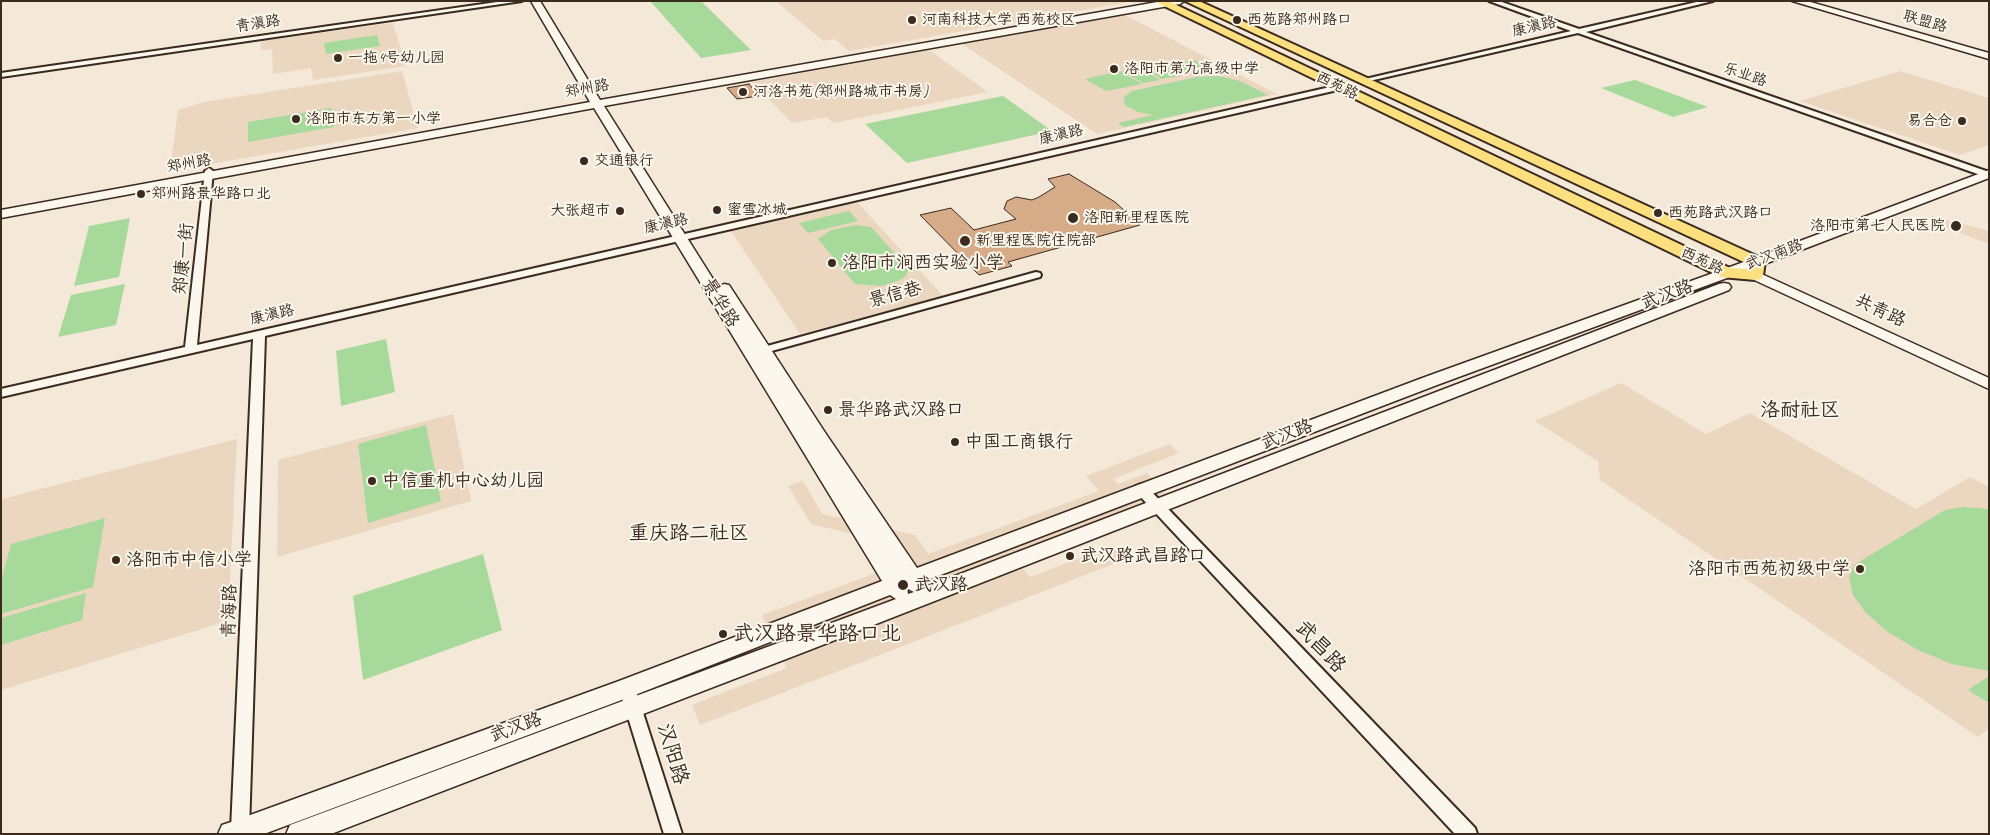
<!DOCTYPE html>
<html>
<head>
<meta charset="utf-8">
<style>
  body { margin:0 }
  #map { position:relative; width:1990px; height:835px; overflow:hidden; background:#f4e8d8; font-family:Caveat,sans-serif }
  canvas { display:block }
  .frame { position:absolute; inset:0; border:2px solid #3b2a1e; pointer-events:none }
</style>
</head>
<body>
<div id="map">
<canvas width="1990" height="835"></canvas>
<div class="frame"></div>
</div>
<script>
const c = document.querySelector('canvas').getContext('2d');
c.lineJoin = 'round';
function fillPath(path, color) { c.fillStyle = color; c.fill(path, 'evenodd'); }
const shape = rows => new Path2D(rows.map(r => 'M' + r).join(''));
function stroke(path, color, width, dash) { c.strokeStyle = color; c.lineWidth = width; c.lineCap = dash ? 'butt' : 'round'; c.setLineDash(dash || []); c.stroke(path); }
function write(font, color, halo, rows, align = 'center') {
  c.font = font + ' Caveat,"LXGW WenKai TC",sans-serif'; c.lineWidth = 4; c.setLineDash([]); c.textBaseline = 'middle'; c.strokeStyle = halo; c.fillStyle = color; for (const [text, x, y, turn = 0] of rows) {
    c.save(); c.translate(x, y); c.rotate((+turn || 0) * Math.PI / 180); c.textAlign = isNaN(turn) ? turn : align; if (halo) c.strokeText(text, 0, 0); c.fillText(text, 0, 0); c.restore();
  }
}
fillPath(shape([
  [776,1,1134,1,849,51,835,39,823,41],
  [1125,15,1277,94,1097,134,962,44],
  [393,23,406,66,313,80,311,68,273,74,272,49,261,50,261,41],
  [929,50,988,92,833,123,827,117,792,123,752,82],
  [402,71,418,128,170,171,178,110,204,102],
  [1900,71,1989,98,1989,145,1960,155,1800,101],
  [857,202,943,296,800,334,730,230],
  [1932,216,1989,231,1989,244,1924,219],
  [1621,383,1706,434,1750,413,1916,509,1970,477,1989,487,1989,729,1978,737,1600,480,1598,461,1535,421],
  [453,414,471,501,277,557,278,460],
  [237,439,228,621,1,690,1,499],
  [1170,444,1179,453,1113,479,1118,484,1147,473,1166,493,983,565,988,573,1018,562,1030,577,1114,545,1126,559,700,725,692,705,787,668,762,615,906,562,895,544,811,524,788,486,803,481,822,514,915,535,928,554,1099,491,1086,476]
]), '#ebd6c0');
fillPath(shape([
  [650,1,701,1,751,50,701,58],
  [377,35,380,46,326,54,324,43],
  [1194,60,1206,66,1175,72,1163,66],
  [1157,64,1179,76,1162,79,1140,67],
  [1139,68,1160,80,1143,83,1122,71],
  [1120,71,1142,84,1106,91,1085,79,1102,75,1122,87,1103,75],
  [1219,76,1240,81,1268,95,1124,127,1118,123,1153,115,1138,112,1125,105,1124,97,1132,91,1197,77],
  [1635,80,1708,107,1673,117,1601,88],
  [1003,96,1052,131,907,163,865,124],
  [331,108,334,127,248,142,248,122],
  [849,211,858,221,808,233,799,223],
  [130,218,119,277,74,286,89,226],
  [856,225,871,227,909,269,905,277,898,281,881,286,855,284,818,239,831,230],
  [125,284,116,325,58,337,71,295],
  [386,339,395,392,341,406,336,351],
  [426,425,441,501,368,523,358,444],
  [1964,507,1989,509,1989,671,1952,664,1918,650,1888,632,1866,613,1853,595,1849,578,1854,565,1945,510],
  [105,518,93,587,1,614,1,581,11,544],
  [483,554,502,630,363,680,353,596],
  [86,593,82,620,1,645,1,618],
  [1989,676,1989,703,1968,690]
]), '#a7d99b');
const building = shape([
  [749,84,759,96,737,99,727,88,749,84],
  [1069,174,1115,202,1140,225,1008,262,1012,266,979,275,920,215,951,208,974,230,1016,219,1004,209,1007,201,1016,197,1032,200,1039,197,1055,187,1048,179,1069,174]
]);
fillPath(building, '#d6ab87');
stroke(building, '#3b2a1e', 1);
const street = shape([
  [504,1,522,1,1,77,1,73,504,1],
  [1489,1,1499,1,1579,29,1701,1,1713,1,1586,32,1989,172,1989,178,1578,33,1365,82,1361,80,1571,31,1489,1],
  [1339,85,1342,85,1342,89,265,336,249,830,248,834,232,834,231,830,253,339,1,397,1,389,185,347,205,171,209,168,213,171,197,345,1339,85],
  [1036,272,1040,273,1041,275,1040,277,768,352,760,352,758,350,760,348,1036,272],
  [1141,484,1146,486,1475,828,1477,834,1455,834,1136,492,1134,489,1136,486,1141,484],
  [627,681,633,683,635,688,682,834,664,834,619,688,621,683,627,681]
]);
const secondary = shape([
  [531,1,540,1,600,100,1163,1,1184,1,1180,4,604,106,718,287,724,284,729,285,824,431,917,568,1425,377,1752,259,1989,170,1989,178,1762,265,1437,385,925,581,927,585,926,587,1719,284,1724,283,1729,284,1731,287,1729,290,807,651,331,834,286,834,290,825,896,599,890,595,635,695,264,834,218,834,222,825,231,822,619,681,882,581,594,108,1,218,1,210,590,102,531,1],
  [907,588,910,590,914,592,908,594,907,588],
  [1792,1,1807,1,1989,53,1989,59,1792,1],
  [1755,271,1989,378,1989,389,1750,278,1748,275,1750,272,1755,271]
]);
const primary = shape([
  [1154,1,1168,1,1730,268,1748,269,1748,264,1185,1,1199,1,1763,259,1765,262,1763,275,1761,279,1755,280,1721,277,1154,1]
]);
stroke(street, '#3b2a1e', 4);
stroke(secondary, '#3b2a1e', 3);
stroke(primary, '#3b2a1e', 4);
fillPath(street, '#fbf7ec');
fillPath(secondary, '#fbf7ec');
fillPath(primary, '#fce080');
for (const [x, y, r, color] of [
  [912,20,5,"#3b2a1e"],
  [1237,20,5,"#3b2a1e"],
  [338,58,5,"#3b2a1e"],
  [1114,69,5,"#3b2a1e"],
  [743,92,5,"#3b2a1e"],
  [296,119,5,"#3b2a1e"],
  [1962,121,5,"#3b2a1e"],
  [584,161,5,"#3b2a1e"],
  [141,194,5,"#3b2a1e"],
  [717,210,5,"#3b2a1e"],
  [620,211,5,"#3b2a1e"],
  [1658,213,5,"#3b2a1e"],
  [1073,218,6,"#3b2a1e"],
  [1956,226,6,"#3b2a1e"],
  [965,241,6,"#3b2a1e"],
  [832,263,5,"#3b2a1e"],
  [828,410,5,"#3b2a1e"],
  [955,442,5,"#3b2a1e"],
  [372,481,5,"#3b2a1e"],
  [1070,556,5,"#3b2a1e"],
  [116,560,5,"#3b2a1e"],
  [1860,569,5,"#3b2a1e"],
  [903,585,6,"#3b2a1e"],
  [723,634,5,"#3b2a1e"]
]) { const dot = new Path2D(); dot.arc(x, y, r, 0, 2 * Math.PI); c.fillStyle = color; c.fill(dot); stroke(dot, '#fbf7ec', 2); }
write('15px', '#3b2a1e', '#fbf7ec', [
  ["河南科技大学 西苑校区",922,20],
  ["西苑路郑州路口",1247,20],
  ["一拖4号幼儿园",348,58],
  ["洛阳市第九高级中学",1124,69],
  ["河洛书苑(郑州路城市书房)",753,92],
  ["洛阳市东方第一小学",306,119],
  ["易合仓",1952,121,"right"],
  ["交通银行",594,161],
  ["郑州路景华路口北",151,194],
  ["蜜雪冰城",727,210],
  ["大张超市",610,211,"right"],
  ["西苑路武汉路口",1668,213],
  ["洛阳新里程医院",1084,218],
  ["洛阳市第七人民医院",1945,226,"right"],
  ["新里程医院住院部",976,241]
], 'left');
write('15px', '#3b2a1e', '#fbf7ec', [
  ["联盟路",1925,22,16],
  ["青滇路",258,24,-8],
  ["康滇路",1534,27,-13],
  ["乐业路",1745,75,19],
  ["西苑路",1337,86,26],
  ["郑州路",587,89,-10],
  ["康滇路",1061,135,-13],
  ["郑州路",189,164,-10],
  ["康滇路",666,224,-13],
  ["武汉南路",1774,255,-21],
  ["西苑路",1702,261,25],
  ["康滇路",272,315,-13]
]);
write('18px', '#3b2a1e', '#fbf7ec', [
  ["郑康一街",184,259,-84],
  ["景信巷",895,295,-15],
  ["武汉路",1667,295,-20],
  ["景华路",720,303,58],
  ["共青路",1880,311,25],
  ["武汉路",1287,435,-21],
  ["青海路",230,611,-88],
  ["武汉路",516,728,-20]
]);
write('18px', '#3b2a1e', '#fbf7ec', [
  ["洛阳市涧西实验小学",842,263],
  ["景华路武汉路口",838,410],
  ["中国工商银行",965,442],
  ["中信重机中心幼儿园",382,481],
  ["武汉路武昌路口",1080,556],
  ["洛阳市中信小学",126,560],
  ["洛阳市西苑初级中学",1850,569,"right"],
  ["武汉路",914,585]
], 'left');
write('20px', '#3b2a1e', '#fbf7ec', [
  ["洛耐社区",1800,411],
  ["重庆路二社区",689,534]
]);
write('21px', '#3b2a1e', '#fbf7ec', [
  ["武汉路景华路口北",733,634]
], 'left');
write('21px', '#3b2a1e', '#fbf7ec', [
  ["武昌路",1320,647,47],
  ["汉阳路",672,754,73]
]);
</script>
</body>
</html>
